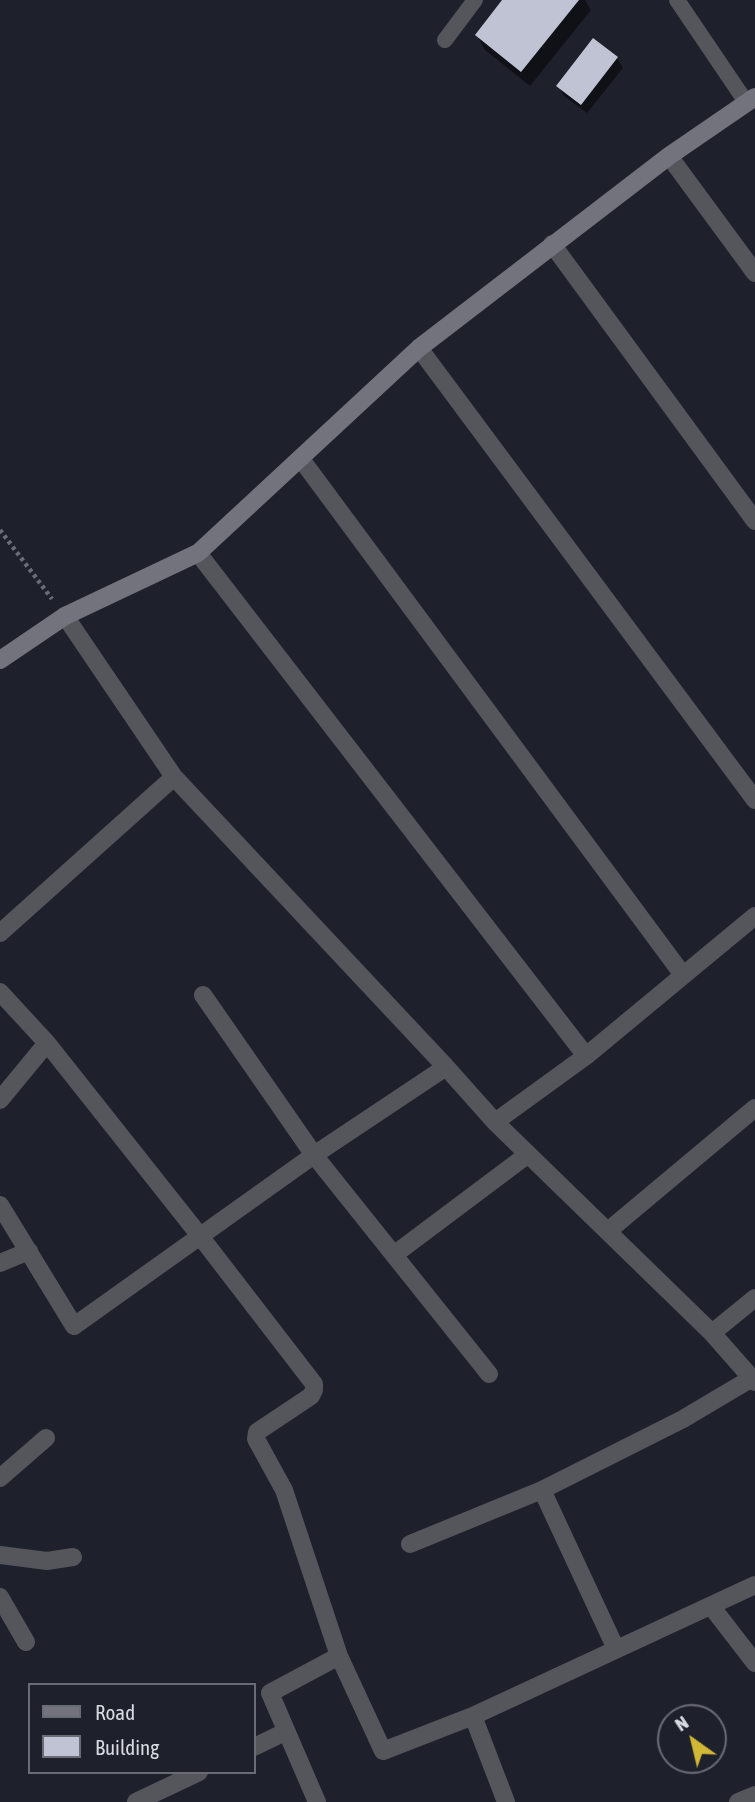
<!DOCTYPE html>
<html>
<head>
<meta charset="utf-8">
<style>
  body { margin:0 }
  #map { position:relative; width:755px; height:1802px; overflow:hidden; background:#1e202c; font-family:"Asap Condensed",sans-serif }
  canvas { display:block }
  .legend { position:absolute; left:28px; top:1683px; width:228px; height:91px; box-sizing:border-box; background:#1e202c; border:2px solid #696b75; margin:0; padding:9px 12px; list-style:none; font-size:21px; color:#d9dbe3 }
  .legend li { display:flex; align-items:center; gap:14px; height:35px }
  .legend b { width:35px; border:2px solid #696b75 }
  .north { position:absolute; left:657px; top:1704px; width:70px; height:70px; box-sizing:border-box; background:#1e202c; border:2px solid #696b75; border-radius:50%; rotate:326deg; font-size:19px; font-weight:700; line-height:28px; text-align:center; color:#d9dbe3 }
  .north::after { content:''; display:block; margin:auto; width:24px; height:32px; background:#d1b736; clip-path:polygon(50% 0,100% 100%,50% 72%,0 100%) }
</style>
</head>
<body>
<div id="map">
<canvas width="755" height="1802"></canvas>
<ul class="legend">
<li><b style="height:9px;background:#72737d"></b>Road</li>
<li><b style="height:19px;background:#c0c3d3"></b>Building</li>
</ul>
<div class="north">N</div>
</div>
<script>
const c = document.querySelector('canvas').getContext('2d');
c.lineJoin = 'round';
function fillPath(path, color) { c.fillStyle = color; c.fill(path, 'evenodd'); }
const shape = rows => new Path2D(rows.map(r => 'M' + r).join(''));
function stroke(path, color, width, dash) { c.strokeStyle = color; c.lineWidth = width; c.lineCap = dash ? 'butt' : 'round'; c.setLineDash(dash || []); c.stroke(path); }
fillPath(shape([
  [505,0,585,0,591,10,530,86,485,50,477,35],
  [617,58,623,68,587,113,564,96,558,86]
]), '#0007');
fillPath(shape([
  [502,0,579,0,521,72,475,35],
  [593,38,618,57,581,105,556,86]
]), '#c0c3d3');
stroke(shape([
  [0,530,52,599]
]), '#6a6c76', 4.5, [3.5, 3.5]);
stroke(shape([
  [677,0,746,102],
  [445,40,475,0]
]), '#54565c', 16);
stroke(shape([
  [669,156,755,273],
  [552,244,755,521],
  [419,348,755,800],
  [301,459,683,975],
  [198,553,586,1056],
  [65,616,174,777,446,1067,495,1122,712,1333,755,1382],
  [0,933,174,777],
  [0,992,47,1043,200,1236,314,1384,314,1390,311,1396,257,1432,256,1439,284,1490,339,1656,383,1751,473,1716,755,1585],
  [203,995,314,1155,489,1374],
  [0,1100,47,1043],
  [495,1122,586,1056,755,916],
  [0,1205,74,1326,314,1155,446,1067],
  [608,1231,755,1108],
  [395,1254,527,1155],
  [0,1263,29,1251],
  [712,1333,755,1298],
  [0,1478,46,1438],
  [542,1490,616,1649],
  [410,1544,542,1490,683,1419,752,1378],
  [0,1555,47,1561,73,1557],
  [0,1597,26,1642],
  [711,1606,755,1663],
  [473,1716,506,1802],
  [254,1747,285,1732],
  [136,1802,199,1772],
  [317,1802,270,1693,339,1656],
  [738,1802,755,1795]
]), '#54565c', 18);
stroke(shape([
  [0,660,65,616,198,553,419,348,669,156,755,97]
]), '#72737d', 18);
</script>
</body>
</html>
